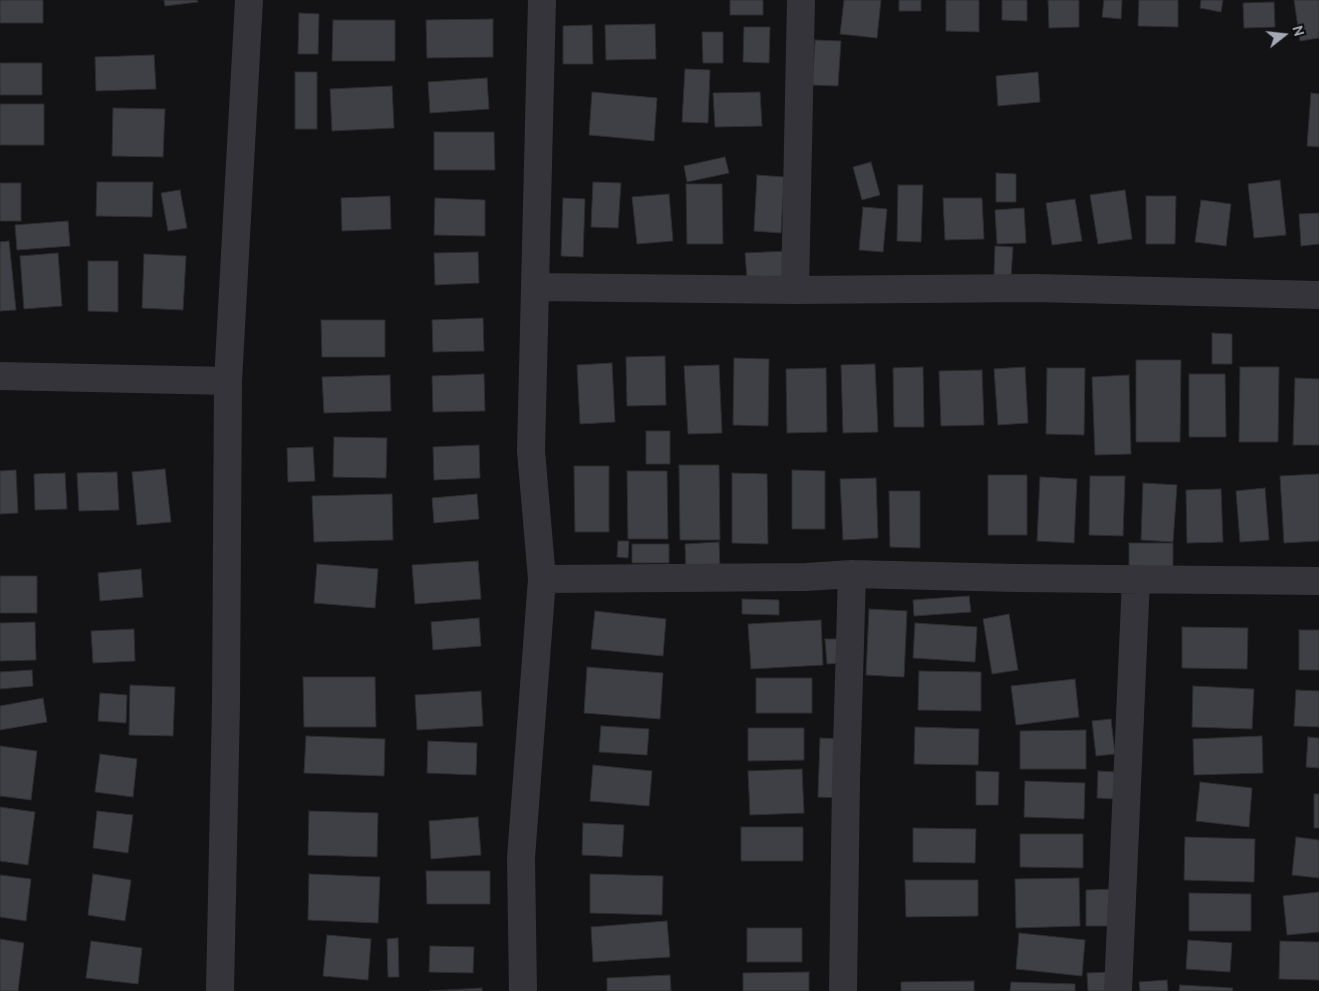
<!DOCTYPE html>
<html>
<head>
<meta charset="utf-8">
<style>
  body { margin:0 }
  #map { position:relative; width:1319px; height:991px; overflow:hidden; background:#131315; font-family:Ubuntu,sans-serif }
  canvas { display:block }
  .north { position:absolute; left:1259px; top:10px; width:50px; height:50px; -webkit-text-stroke:4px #0e0e10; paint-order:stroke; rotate:74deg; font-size:14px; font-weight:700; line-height:20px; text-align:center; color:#a4a8b5 }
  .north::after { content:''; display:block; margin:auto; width:18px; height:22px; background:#a4a8b5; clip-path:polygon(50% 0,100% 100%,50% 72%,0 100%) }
</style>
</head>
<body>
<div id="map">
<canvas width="1319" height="991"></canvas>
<div class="north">N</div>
</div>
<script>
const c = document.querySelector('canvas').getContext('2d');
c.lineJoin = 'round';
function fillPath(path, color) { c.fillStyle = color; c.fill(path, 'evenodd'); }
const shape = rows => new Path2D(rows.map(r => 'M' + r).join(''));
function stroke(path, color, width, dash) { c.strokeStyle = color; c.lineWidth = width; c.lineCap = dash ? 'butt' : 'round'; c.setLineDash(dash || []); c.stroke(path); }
const building = shape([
  [0,0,43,0,43,23,0,23,0,0],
  [164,0,197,0,198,2,165,6,164,0],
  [730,0,763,0,763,15,730,15,730,0],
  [844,0,881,0,877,38,840,34,844,0],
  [899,0,921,0,921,11,899,11,899,0],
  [946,0,979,0,979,32,946,31,946,0],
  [1002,0,1027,0,1027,21,1002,20,1002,0],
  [1048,0,1079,0,1079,27,1049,28,1048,0],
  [1104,0,1122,0,1121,19,1102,17,1104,0],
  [1139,0,1178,0,1178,27,1138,26,1139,0],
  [1201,0,1223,0,1221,12,1200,8,1201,0],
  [1294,0,1319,0,1319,38,1300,41,1294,0],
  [1274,2,1275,27,1244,28,1243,3,1274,2],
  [299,13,319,14,318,54,298,54,299,13],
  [493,19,493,57,427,58,426,20,493,19],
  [333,20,395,20,395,61,332,61,333,20],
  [655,24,656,59,606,60,605,25,655,24],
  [592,25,593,64,563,64,563,26,592,25],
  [744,27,770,27,769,63,743,62,744,27],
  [702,32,723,32,723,63,703,63,702,32],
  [815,40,841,41,838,86,812,85,815,40],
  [154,55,156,89,96,91,95,57,154,55],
  [0,63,42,63,42,95,0,95,0,63],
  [685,69,710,70,708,123,682,122,685,69],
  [295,72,317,72,317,129,295,129,295,72],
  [1038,72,1040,102,998,106,996,76,1038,72],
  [487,78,489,109,430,113,428,82,487,78],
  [392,86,394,128,332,131,330,89,392,86],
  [592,92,657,98,654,141,589,135,592,92],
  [760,92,762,126,715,127,713,93,760,92],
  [1311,93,1319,94,1319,147,1307,146,1311,93],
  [0,104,44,104,44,145,0,145,0,104],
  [113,108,165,109,163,157,112,156,113,108],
  [434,132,494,132,495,170,434,170,434,132],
  [725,157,729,173,687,182,684,166,725,157],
  [871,162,880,195,862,200,853,167,871,162],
  [996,173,1016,174,1016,202,996,202,996,173],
  [757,175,784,177,781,233,754,231,757,175],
  [1280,180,1286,235,1254,238,1248,184,1280,180],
  [97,182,153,182,152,217,96,216,97,182],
  [593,182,621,183,618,228,591,227,593,182],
  [0,183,21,183,21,221,0,221,0,183],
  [686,184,722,184,723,244,687,244,686,184],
  [898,185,923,185,921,242,897,241,898,185],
  [180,190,187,228,168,231,161,193,180,190],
  [1125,190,1132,239,1098,244,1090,195,1125,190],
  [669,194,673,241,637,244,632,197,669,194],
  [390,196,391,229,342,231,341,198,390,196],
  [1146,196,1176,196,1175,244,1146,244,1146,196],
  [435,198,485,200,485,236,434,235,435,198],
  [563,198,585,199,583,257,561,256,563,198],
  [943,198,982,198,984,239,945,240,943,198],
  [1075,199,1082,241,1052,245,1046,203,1075,199],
  [1201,200,1231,204,1226,246,1195,242,1201,200],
  [863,207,887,209,883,252,859,250,863,207],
  [1024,208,1026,243,997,244,995,210,1024,208],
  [1319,213,1319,244,1301,246,1299,214,1319,213],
  [68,221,70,246,17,250,15,225,68,221],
  [9,241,16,310,0,311,0,242,9,241],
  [995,246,1013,247,1011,277,994,276,995,246],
  [788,251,790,276,747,278,745,253,788,251],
  [478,252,479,283,435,285,434,253,478,252],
  [58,253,62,306,24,309,20,256,58,253],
  [144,254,186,256,183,310,142,308,144,254],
  [88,261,118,261,118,312,88,311,88,261],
  [483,318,484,351,433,352,432,320,483,318],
  [321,320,385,320,385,357,322,357,321,320],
  [1212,333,1232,334,1232,364,1212,364,1212,333],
  [665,356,666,405,627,406,626,357,665,356],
  [734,358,769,359,768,426,733,425,734,358],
  [1136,360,1181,360,1180,442,1136,442,1136,360],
  [612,363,615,422,580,424,577,365,612,363],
  [875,364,878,432,843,433,841,365,875,364],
  [719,365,722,433,688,434,684,366,719,365],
  [923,367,924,427,894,427,893,368,923,367],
  [1025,367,1028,423,998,425,994,369,1025,367],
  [1240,367,1279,367,1278,442,1239,442,1240,367],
  [826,368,827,432,787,433,786,369,826,368],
  [1047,368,1085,368,1084,435,1046,434,1047,368],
  [982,370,984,425,941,426,939,371,982,370],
  [484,374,485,411,433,412,432,376,484,374],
  [1189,374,1225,374,1226,437,1189,437,1189,374],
  [390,375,391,411,324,413,322,377,390,375],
  [1129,375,1131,454,1095,455,1092,377,1129,375],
  [1295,378,1319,379,1319,445,1293,445,1295,378],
  [646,431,670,431,670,464,646,464,646,431],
  [334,437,387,438,386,478,333,477,334,437],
  [479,445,480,478,434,480,433,447,479,445],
  [313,447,315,481,288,482,287,448,313,447],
  [679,465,719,465,720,540,680,540,679,465],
  [574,466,609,466,609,532,575,532,574,466],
  [165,469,171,522,137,525,132,472,165,469],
  [16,470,18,513,0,514,0,471,16,470],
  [792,470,825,471,825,529,792,529,792,470],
  [627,471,667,471,668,539,628,539,627,471],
  [117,472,119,510,79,511,77,473,117,472],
  [65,473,67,509,35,510,34,474,65,473],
  [732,473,767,474,768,544,732,543,732,473],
  [1319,474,1319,541,1284,543,1280,476,1319,474],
  [988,475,1027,475,1027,535,988,535,988,475],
  [1090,476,1125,476,1123,536,1089,535,1090,476],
  [1040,477,1077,479,1074,543,1037,541,1040,477],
  [876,478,878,538,843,540,840,479,876,478],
  [1143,483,1177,485,1173,542,1141,540,1143,483],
  [1265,488,1269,540,1240,542,1236,491,1265,488],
  [1221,489,1223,542,1187,543,1186,490,1221,489],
  [889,491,920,491,920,548,890,547,889,491],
  [392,494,393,540,314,542,312,496,392,494],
  [477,494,479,519,434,523,432,498,477,494],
  [618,541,629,541,628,558,617,557,618,541],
  [719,542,720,569,686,571,685,544,719,542],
  [1129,543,1173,543,1173,576,1129,575,1129,543],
  [632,544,669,544,669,563,632,563,632,544],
  [478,561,481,599,415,604,412,565,478,561],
  [317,564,378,569,375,608,314,603,317,564],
  [141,569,143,597,100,601,98,573,141,569],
  [0,576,37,576,37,613,0,613,0,576],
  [969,596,971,612,914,616,913,600,969,596],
  [742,599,779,600,779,615,742,614,742,599],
  [869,609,907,611,904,677,866,675,869,609],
  [595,611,666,619,663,656,591,649,595,611],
  [1009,614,1018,670,992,674,983,619,1009,614],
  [479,618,481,646,433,650,431,622,479,618],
  [821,620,823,665,751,669,748,624,821,620],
  [35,622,36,660,0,661,0,623,35,622],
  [915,623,977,627,975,662,913,658,915,623],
  [1182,627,1248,628,1247,669,1182,668,1182,627],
  [134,629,135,661,93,663,91,631,134,629],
  [1299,630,1319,630,1319,670,1299,670,1299,630],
  [825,639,839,639,841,663,827,664,825,639],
  [587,667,663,673,660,719,584,713,587,667],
  [32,670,33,686,0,689,0,672,32,670],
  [919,671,981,672,981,711,918,710,919,671],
  [303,677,375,677,376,727,304,727,303,677],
  [756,678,812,678,812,713,756,713,756,678],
  [1075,679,1079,717,1016,725,1011,686,1075,679],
  [130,685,175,687,173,736,129,735,130,685],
  [1193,686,1254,689,1252,729,1192,727,1193,686],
  [1296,690,1319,691,1319,727,1294,726,1296,690],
  [481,691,483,726,417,730,415,695,481,691],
  [100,693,127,695,126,723,98,721,100,693],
  [43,698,47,722,0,730,0,706,43,698],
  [1111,719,1115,754,1096,756,1092,721,1111,719],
  [601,726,649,729,647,755,599,752,601,726],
  [915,727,979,729,978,765,914,764,915,727],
  [748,728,804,728,804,760,748,761,748,728],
  [1086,730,1086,769,1020,769,1020,731,1086,730],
  [306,736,385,739,384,776,304,773,306,736],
  [1262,736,1263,773,1194,775,1193,739,1262,736],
  [1308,737,1319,738,1319,768,1306,767,1308,737],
  [820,738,842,739,840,798,818,797,820,738],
  [428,741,477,743,476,775,427,773,428,741],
  [0,746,37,751,31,800,0,796,0,746],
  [100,754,137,759,133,797,95,792,100,754],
  [593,765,652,771,649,806,590,801,593,765],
  [802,769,804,813,750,815,748,771,802,769],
  [976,771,999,772,998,805,976,805,976,771],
  [1098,771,1117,772,1116,799,1097,798,1098,771],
  [1025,781,1085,783,1084,819,1024,817,1025,781],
  [1200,782,1252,788,1249,827,1196,821,1200,782],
  [1314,794,1319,794,1319,828,1314,828,1314,794],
  [0,807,35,812,28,865,0,861,0,807],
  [97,811,133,815,128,853,93,848,97,811],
  [309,811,378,813,377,857,308,855,309,811],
  [478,817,481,855,431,859,429,821,478,817],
  [583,823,624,825,622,857,582,855,583,823],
  [741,827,803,827,803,861,741,861,741,827],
  [913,828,976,829,975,863,913,862,913,828],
  [1020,834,1083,834,1083,868,1020,867,1020,834],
  [1185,837,1255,839,1254,882,1184,880,1185,837],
  [1296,837,1319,840,1319,878,1292,875,1296,837],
  [426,871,490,871,490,904,427,904,426,871],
  [93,874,131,880,125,921,88,915,93,874],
  [309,874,380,877,378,923,308,920,309,874],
  [590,874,663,876,662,915,590,913,590,874],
  [0,875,31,879,26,921,0,917,0,875],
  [1079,878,1080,926,1016,928,1015,879,1079,878],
  [905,880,978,880,978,916,906,917,905,880],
  [1114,889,1114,926,1086,926,1086,890,1114,889],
  [1319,892,1319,932,1287,935,1283,896,1319,892],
  [1189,893,1251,894,1251,931,1189,931,1189,893],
  [667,921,670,957,593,962,591,927,667,921],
  [747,928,802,928,802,962,747,962,747,928],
  [1019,933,1085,940,1082,976,1016,969,1019,933],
  [327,935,371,939,368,980,323,976,327,935],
  [398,938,399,977,388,977,387,939,398,938],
  [0,939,24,943,18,991,0,991,0,939],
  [1188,940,1232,943,1230,972,1186,969,1188,940],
  [91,941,142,948,138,984,86,978,91,941],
  [1280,941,1319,942,1319,980,1279,979,1280,941],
  [430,946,474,947,473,973,429,972,430,946],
  [809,972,809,991,743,991,743,973,809,972],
  [1111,972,1112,991,1088,991,1087,973,1111,972],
  [670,975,671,991,607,991,607,978,670,975],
  [1167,980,1168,991,1140,991,1139,982,1167,980],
  [974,981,974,991,901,991,901,982,974,981],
  [1011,982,1075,984,1075,991,1010,991,1011,982],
  [1180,985,1233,988,1232,991,1179,991,1180,985],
  [482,988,482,991,429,991,482,988]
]);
fillPath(building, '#3f4045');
stroke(building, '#2d2d31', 1);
stroke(shape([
  [536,287,795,290,1035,288,1319,295],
  [795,290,801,0],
  [0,376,228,381],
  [542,579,806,577,852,574,1016,578,1319,581],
  [220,991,226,704,228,381,249,0],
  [523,991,521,858,542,579,531,451,542,0],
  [843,991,846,781,852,574],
  [1118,991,1136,579]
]), '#34343a', 28);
</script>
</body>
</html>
